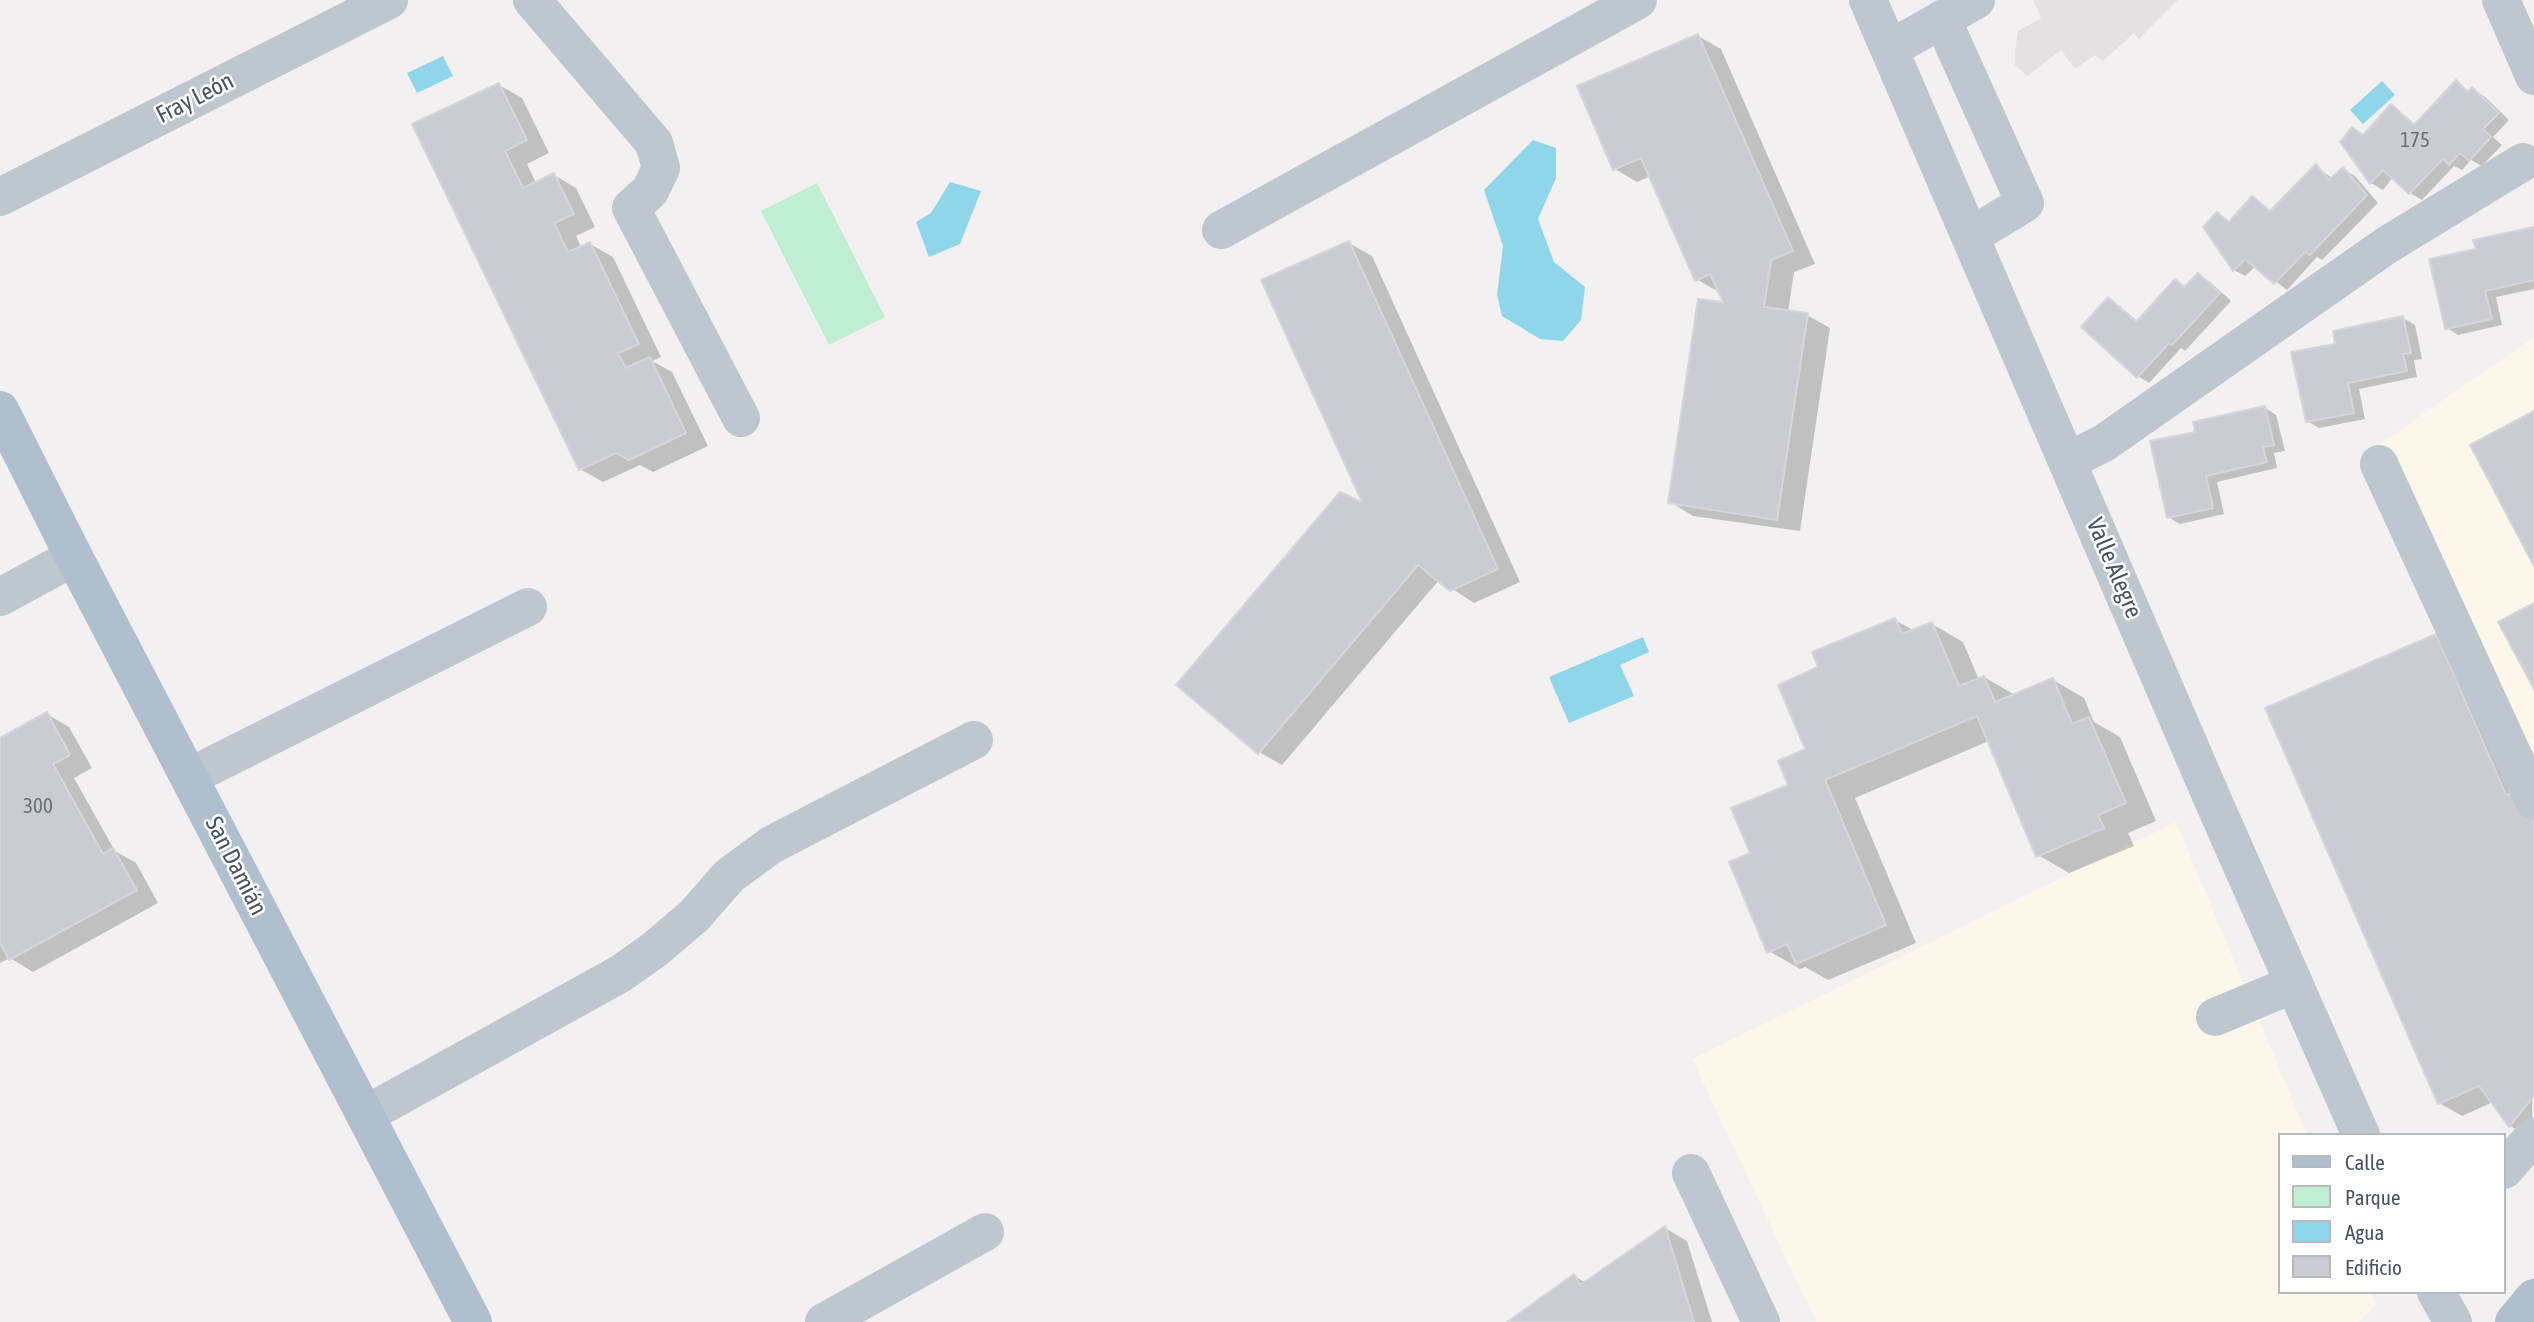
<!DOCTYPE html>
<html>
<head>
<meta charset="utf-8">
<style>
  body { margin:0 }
  #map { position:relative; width:2534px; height:1322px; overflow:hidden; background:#f2f0f0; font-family:"Asap Condensed",sans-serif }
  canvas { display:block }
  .legend { position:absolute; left:2278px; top:1133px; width:228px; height:161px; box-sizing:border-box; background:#fff; border:2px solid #b6babe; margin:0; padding:9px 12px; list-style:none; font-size:21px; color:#48535d }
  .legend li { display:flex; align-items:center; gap:14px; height:35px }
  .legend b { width:35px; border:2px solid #b6babe }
</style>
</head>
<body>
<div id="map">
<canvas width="2534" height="1322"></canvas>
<ul class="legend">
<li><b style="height:9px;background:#b0bfce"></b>Calle</li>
<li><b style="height:19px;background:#c0eed2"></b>Parque</li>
<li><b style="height:19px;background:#8fd6ea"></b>Agua</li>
<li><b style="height:19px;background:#caccd2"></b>Edificio</li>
</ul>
</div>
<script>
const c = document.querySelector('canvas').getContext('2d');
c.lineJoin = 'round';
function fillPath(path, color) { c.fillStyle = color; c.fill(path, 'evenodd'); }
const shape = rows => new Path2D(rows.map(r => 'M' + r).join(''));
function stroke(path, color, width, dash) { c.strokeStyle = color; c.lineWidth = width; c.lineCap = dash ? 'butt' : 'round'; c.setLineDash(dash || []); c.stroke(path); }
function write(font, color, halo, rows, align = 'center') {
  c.font = font + ' "Asap Condensed",sans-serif'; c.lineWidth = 5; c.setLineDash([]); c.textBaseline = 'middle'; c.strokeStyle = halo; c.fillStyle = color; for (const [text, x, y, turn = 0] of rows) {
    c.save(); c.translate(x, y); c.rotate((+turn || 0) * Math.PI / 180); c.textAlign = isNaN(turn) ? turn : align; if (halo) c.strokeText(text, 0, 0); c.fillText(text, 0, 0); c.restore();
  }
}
fillPath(shape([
  [2534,337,2534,760,2377,446],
  [2176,822,2307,1135,2280,1135,2280,1292,2371,1292,2376,1305,2359,1322,1816,1322,1692,1059]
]), '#fcf7ea');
fillPath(shape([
  [2033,0,2178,0,2139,39,2134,33,2103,61,2095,55,2075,69,2061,50,2027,76,2015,65,2015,51,2018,31,2041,18]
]), '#e3e1e2');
fillPath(shape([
  [817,183,885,317,829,345,761,211]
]), '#c0eed2');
fillPath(shape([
  [443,56,453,76,417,93,407,73],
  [2382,81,2395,95,2363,124,2350,110],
  [1533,140,1556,148,1556,178,1538,219,1554,262,1585,287,1581,320,1563,341,1540,339,1502,316,1497,295,1503,246,1484,190],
  [950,182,981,191,960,244,929,257,916,222,931,213],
  [1643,637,1649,652,1620,665,1634,696,1569,723,1549,677]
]), '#8fd6ea');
fillPath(shape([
  [1698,36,1721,49,1815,264,1794,272,1788,312,1807,315,1830,328,1800,531,1693,516,1670,502,1726,304,1719,292,1696,279,1651,176,1637,182,1615,169],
  [2456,83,2470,92,2472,90,2484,96,2509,120,2493,137,2502,145,2482,166,2471,160,2462,170,2454,166,2422,200,2410,193,2393,177,2383,190,2371,183,2342,142,2364,136,2391,106,2416,125],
  [499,85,522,98,549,153,527,164,536,183,554,175,576,188,595,227,576,236,582,248,590,244,613,257,661,357,652,361,672,372,708,446,653,472,640,465,603,482,580,469,415,125],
  [2316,166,2333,179,2344,170,2355,176,2378,203,2322,260,2317,257,2287,290,2256,266,2245,276,2234,270,2217,214,2230,223,2253,198,2273,212],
  [2534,229,2534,289,2496,297,2502,325,2458,335,2447,328,2478,251],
  [1349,243,1372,256,1520,582,1474,603,1439,580,1282,765,1259,752,1365,505],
  [2198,275,2209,281,2231,301,2185,351,2181,348,2149,383,2138,376,2109,299,2120,306,2138,322,2175,281,2186,287],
  [2403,318,2415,325,2422,359,2414,360,2417,377,2359,389,2365,419,2319,428,2307,421,2337,345],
  [2265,408,2276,415,2285,451,2274,453,2277,468,2217,482,2224,514,2180,524,2168,517],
  [1895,620,1915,631,1932,624,1963,642,1979,680,1984,677,2015,695,2053,680,2084,698,2094,722,2120,737,2156,821,2128,833,2134,846,2069,873,2038,855,1989,741,1855,798,1916,943,1828,980,1805,967,1800,969,1769,951,1753,854,1808,750,1820,668],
  [2436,636,2459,649,2534,793,2532,1138,2510,1126,2493,1102,2462,1116,2439,1103],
  [47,714,69,727,92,768,74,778,115,851,136,863,158,903,33,972,10,958,0,963,0,740],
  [1665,1228,1687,1241,1712,1322,1510,1322,1574,1276,1586,1283]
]), '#0003');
const building = shape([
  [1698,34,1793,251,1771,260,1764,307,1808,313,1777,520,1668,503,1698,299,1723,302,1710,274,1695,281,1641,158,1613,170,1577,86,1698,34],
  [2456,80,2468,92,2472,87,2499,113,2483,129,2491,137,2469,161,2460,153,2449,165,2443,159,2409,194,2383,170,2370,184,2340,142,2352,127,2363,135,2391,104,2414,125,2456,80],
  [499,83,527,140,505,151,523,188,554,173,574,214,554,223,568,252,590,242,639,344,618,353,626,368,650,357,686,433,629,460,616,453,579,470,412,124,499,83],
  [2316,164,2329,180,2343,167,2367,195,2310,255,2305,252,2274,284,2245,259,2233,271,2203,227,2217,212,2229,222,2252,196,2270,211,2316,164],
  [2534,227,2534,280,2485,291,2492,319,2445,329,2429,259,2476,249,2473,240,2534,227],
  [1349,241,1498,569,1450,591,1418,565,1258,754,1176,685,1340,492,1362,502,1261,280,1349,241],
  [2198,273,2220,293,2172,345,2169,343,2137,378,2081,327,2108,297,2136,322,2175,279,2184,287,2198,273],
  [2403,316,2411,353,2403,354,2407,371,2348,383,2354,413,2306,422,2291,352,2335,344,2333,331,2403,316],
  [2265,406,2274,445,2263,447,2267,462,2206,476,2213,508,2167,518,2150,441,2195,432,2193,422,2265,406],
  [2534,411,2534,566,2470,445,2534,411],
  [2534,603,2534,689,2498,622,2534,603],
  [1895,618,1902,634,1932,622,1959,686,1984,676,1995,702,2053,678,2072,724,2089,717,2126,803,2098,815,2104,828,2036,857,1977,716,1825,780,1886,925,1796,964,1787,944,1767,953,1729,862,1750,853,1731,808,1788,785,1778,761,1805,749,1778,685,1818,667,1812,652,1895,618],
  [2436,634,2506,795,2525,786,2534,806,2534,1096,2509,1127,2479,1086,2438,1104,2265,708,2436,634],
  [47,712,70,755,53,764,103,854,113,848,137,890,9,960,0,943,0,738,47,712],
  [1665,1226,1694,1322,1507,1322,1574,1274,1580,1285,1665,1226]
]);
fillPath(building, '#caccd2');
stroke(building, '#d4d6db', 2);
stroke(shape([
  [532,0,654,143,661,168,650,191,631,208,741,418],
  [1868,0,2215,805,2361,1135],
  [2501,0,2534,76],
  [1942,19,2025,203,1971,236],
  [1890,49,1976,0],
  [0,197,389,0],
  [1221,230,1638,0],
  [2068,461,2104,443,2387,245,2523,162],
  [2379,464,2534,801],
  [0,597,74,557],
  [189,777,528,607],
  [2215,1017,2294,984],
  [365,1115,620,974,654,950,694,916,729,876,771,845,974,740],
  [2504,1170,2534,1136],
  [1691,1173,1761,1322],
  [2436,1292,2453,1322],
  [824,1322,985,1232]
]), '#bec7ce', 38);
stroke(shape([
  [0,410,74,557,473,1322],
  [2514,1322,2534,1298]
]), '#b0bfce', 38);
write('21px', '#68717a', null, [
  ["175",2415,140],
  ["300",38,806]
]);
write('24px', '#48535d', '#fff', [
  ["Fray León",195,98,-27],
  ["Valle Alegre",2114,568,67],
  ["San Damián",236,866,63]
]);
</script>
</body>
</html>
